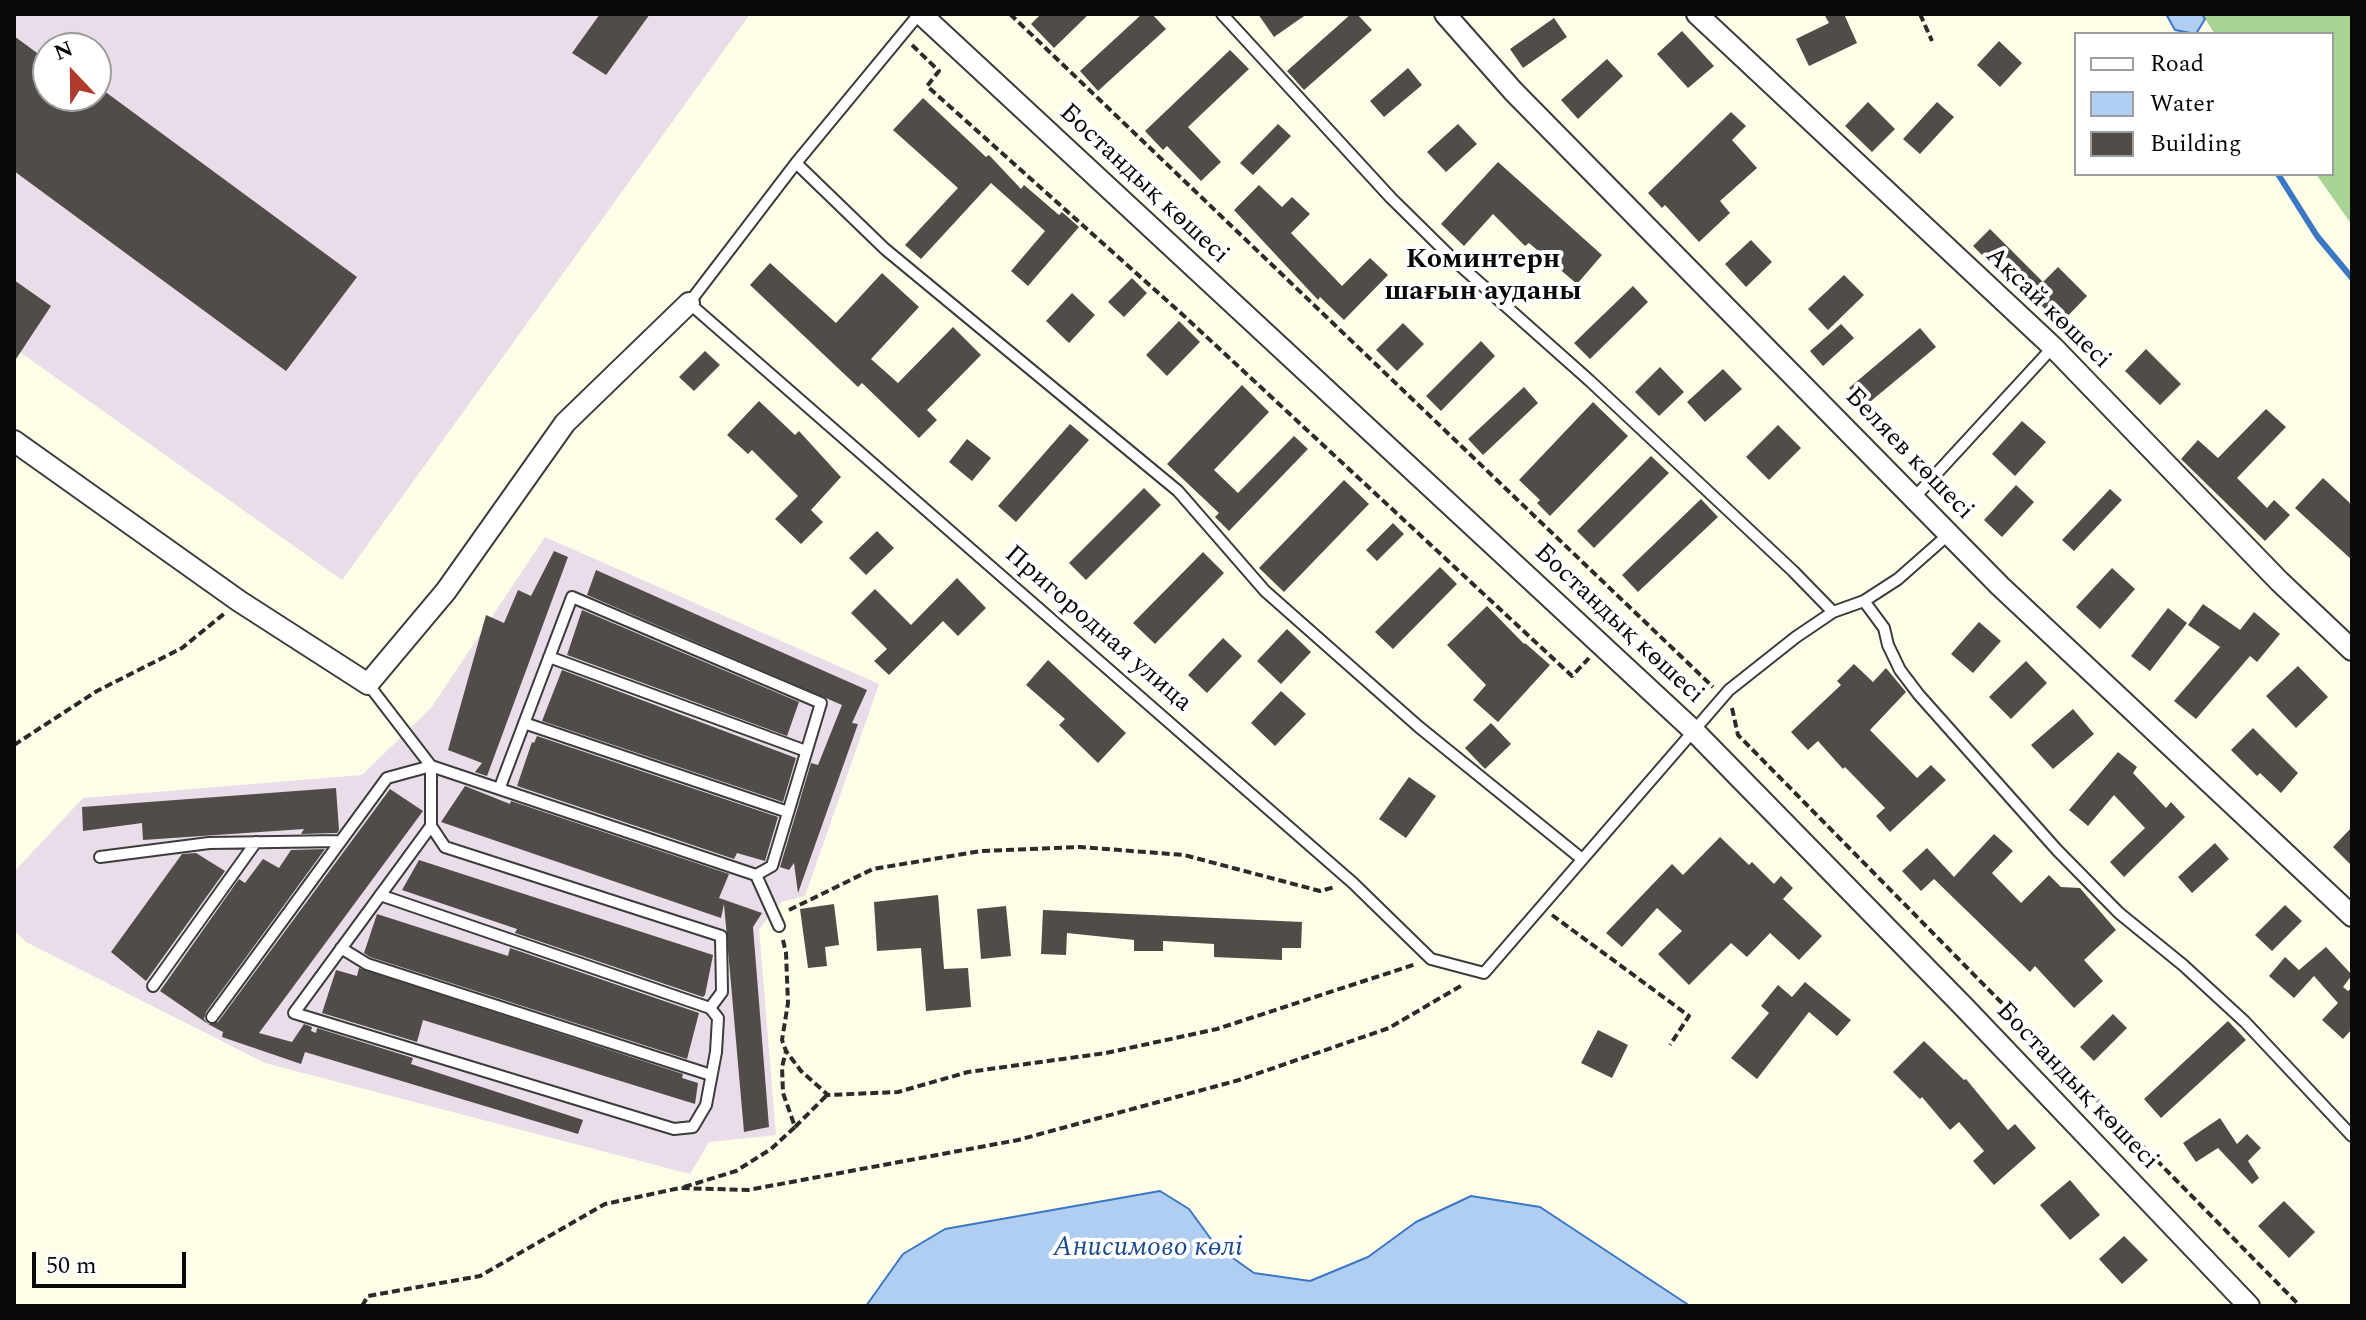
<!DOCTYPE html>
<html>
<head>
<meta charset="utf-8">
<style>
  body { margin:0 }
  #map { position:relative; width:2366px; height:1320px; overflow:hidden; background:#fefde7; font-family:Spectral,serif }
  canvas { display:block }
  .frame { position:absolute; inset:0; border:16px solid #090909; pointer-events:none }
  .legend { position:absolute; left:2074px; top:32px; width:260px; height:144px; box-sizing:border-box; background:#fff; border:2px solid #9d9d9d; margin:0; padding:10px 14px; list-style:none; font-size:24px; color:#090909 }
  .legend li { display:flex; align-items:center; gap:16px; height:40px }
  .legend b { width:40px; border:2px solid #9d9d9d }
  .north { position:absolute; left:32px; top:32px; width:80px; height:80px; box-sizing:border-box; background:#fff; border:2px solid #9d9d9d; border-radius:50%; rotate:338deg; font-size:22px; font-weight:700; line-height:32px; text-align:center; color:#090909 }
  .north::after { content:''; display:block; margin:auto; width:28px; height:36px; background:#b03a2b; clip-path:polygon(50% 0,100% 100%,50% 72%,0 100%) }
  .scale { position:absolute; left:32px; top:1252px; width:154px; height:36px; box-sizing:border-box; border:4px solid #090909; border-top:0; padding-left:10px; font-size:24px; line-height:28px; white-space:nowrap; color:#090909; -webkit-text-stroke:6px #fff; paint-order:stroke }
</style>
</head>
<body>
<div id="map">
<canvas width="2366" height="1320"></canvas>
<div class="frame"></div>
<ul class="legend">
<li><b style="height:10px;background:#fff"></b>Road</li>
<li><b style="height:22px;background:#afcef2"></b>Water</li>
<li><b style="height:22px;background:#514c47"></b>Building</li>
</ul>
<div class="north">N</div>
<div class="scale">50 m</div>
</div>
<script>
const c = document.querySelector('canvas').getContext('2d');
c.lineJoin = 'round';
function fillPath(path, color) { c.fillStyle = color; c.fill(path, 'evenodd'); }
const shape = rows => new Path2D(rows.map(r => 'M' + r).join(''));
function stroke(path, color, width, dash) { c.strokeStyle = color; c.lineWidth = width; c.lineCap = dash ? 'butt' : 'round'; c.setLineDash(dash || []); c.stroke(path); }
function write(font, color, halo, rows, align = 'center') {
  c.font = font + ' Spectral,serif'; c.lineWidth = 8; c.setLineDash([]); c.textBaseline = 'middle'; c.strokeStyle = halo; c.fillStyle = color; for (const [text, x, y, turn = 0] of rows) {
    c.save(); c.translate(x, y); c.rotate((+turn || 0) * Math.PI / 180); c.textAlign = isNaN(turn) ? turn : align; if (halo) c.strokeText(text, 0, 0); c.fillText(text, 0, 0); c.restore();
  }
}
fillPath(shape([
  [14,14,750,14,342,580,14,348],
  [48,48,96,48,96,96,48,96],
  [545,537,879,684,805,896,781,902,759,929,776,1135,709,1142,690,1174,265,1063,26,942,14,930,14,872,83,798,362,775,431,708]
]), '#e8dde8');
fillPath(shape([
  [2202,14,2352,14,2352,225,2316,174,2332,174,2332,34,2215,34]
]), '#a7d495');
const water = shape([
  [2166,14,2202,14,2205,19,2196,34,2175,30,2166,14],
  [1160,1191,1189,1209,1216,1246,1254,1273,1310,1281,1368,1257,1416,1222,1471,1196,1540,1207,1690,1306,866,1306,903,1254,945,1229,1160,1191]
]);
fillPath(water, '#afcef2');
stroke(water, '#3b77c4', 2);
stroke(shape([
  [2278,174,2317,236,2352,278]
]), '#3b77c4', 6);
fillPath(shape([
  [600,14,650,14,606,75,572,53],
  [1041,14,1089,14,1054,48,1031,24],
  [1142,14,1152,14,1166,29,1098,91,1080,71],
  [1258,14,1307,14,1274,37],
  [1351,14,1357,14,1372,30,1304,90,1287,71],
  [1824,14,1844,14,1857,43,1809,66,1796,39,1829,23],
  [1554,18,1567,37,1523,68,1510,49],
  [1682,31,1714,66,1688,88,1657,54],
  [14,36,48,61,48,96,96,96,96,85,357,277,286,371,14,171],
  [1999,41,2022,63,2000,87,1977,65],
  [1230,50,1249,69,1188,127,1221,162,1201,181,1167,146,1163,150,1145,131],
  [1607,59,1623,76,1578,119,1561,100],
  [1408,68,1422,85,1384,117,1370,101],
  [923,98,986,157,989,155,1021,189,1024,185,1059,215,1062,212,1079,227,1028,286,1011,271,1045,231,991,183,921,259,905,245,958,188,893,130],
  [1868,102,1895,129,1872,152,1845,126],
  [1937,102,1954,117,1920,154,1903,139],
  [1731,112,1746,126,1732,140,1757,168,1720,201,1730,213,1699,242,1665,205,1662,208,1648,193],
  [1278,124,1291,136,1253,175,1240,163],
  [1458,124,1477,144,1446,172,1427,152],
  [1498,162,1602,255,1577,284,1529,243,1525,246,1493,214,1464,246,1441,224],
  [1259,185,1282,207,1292,197,1310,214,1291,233,1342,286,1370,258,1388,275,1344,320,1320,297,1318,300,1234,210],
  [1990,229,2043,282,2058,267,2087,296,2060,324,2010,274,2005,278,1973,246],
  [1751,240,1772,262,1746,287,1725,264],
  [770,263,836,323,882,273,919,307,871,359,898,383,953,327,981,355,927,410,937,420,919,438,862,383,858,387,750,285],
  [1844,275,1864,295,1828,330,1808,309],
  [1132,278,1147,293,1124,317,1108,302],
  [14,280,51,306,14,362],
  [1633,286,1648,302,1590,359,1574,343],
  [1072,293,1095,315,1069,343,1046,321],
  [1179,321,1200,342,1167,376,1146,355],
  [1403,323,1424,344,1397,371,1376,350],
  [1841,324,1854,338,1823,366,1810,351],
  [1920,328,1936,347,1865,406,1849,388],
  [1481,341,1495,356,1441,411,1426,396],
  [2146,349,2181,384,2160,405,2125,371],
  [705,351,720,365,694,391,679,377],
  [1660,367,1684,392,1659,416,1635,392],
  [1723,369,1742,389,1705,422,1687,402],
  [1242,385,1269,412,1214,470,1238,493,1294,436,1308,449,1229,531,1215,517,1219,513,1167,464],
  [1524,387,1538,403,1483,455,1468,439],
  [759,401,795,435,799,431,841,477,811,510,823,522,801,544,775,519,798,496,752,450,748,454,727,435],
  [1593,402,1628,436,1550,516,1537,503,1540,500,1519,480],
  [2266,409,2286,427,2237,478,2267,508,2274,500,2290,515,2265,541,2181,459,2198,440,2218,458],
  [2022,421,2046,442,2015,476,1992,454],
  [1070,424,1089,440,1016,522,998,506],
  [1778,425,1801,448,1769,480,1746,457],
  [967,439,991,458,972,481,949,462],
  [1651,456,1669,473,1594,548,1577,531],
  [2323,478,2352,505,2352,560,2295,508],
  [1344,480,1369,504,1284,592,1259,568],
  [2016,485,2034,502,2002,537,1984,520],
  [1144,488,1161,505,1086,580,1069,563],
  [2110,489,2122,500,2074,551,2062,540],
  [1701,499,1718,517,1638,592,1622,575],
  [1393,523,1404,534,1377,561,1366,550],
  [877,531,894,548,866,575,849,558],
  [554,551,568,557,487,776,475,772,482,763,448,750,486,615,504,623,518,590,531,596],
  [1203,552,1224,573,1155,644,1133,623],
  [1440,567,1457,584,1393,649,1375,632],
  [2112,568,2135,589,2100,629,2076,607],
  [596,570,867,690,852,723,858,724,798,893,794,863,789,870,780,867,811,763,818,765,842,705,587,595],
  [957,578,986,608,958,636,943,621,889,675,874,661,887,649,851,613,875,589,911,625],
  [2203,604,2240,630,2254,612,2280,634,2257,662,2250,656,2196,719,2174,701,2220,647,2188,625],
  [1487,606,1524,644,1525,643,1550,665,1498,722,1473,700,1486,685,1447,645],
  [2168,608,2187,623,2150,671,2131,656],
  [582,610,799,702,787,736,567,655],
  [1979,622,2001,641,1973,673,1951,654],
  [1287,629,1311,652,1281,684,1257,661],
  [1223,638,1242,656,1207,693,1188,675],
  [1048,660,1126,733,1098,763,1059,725,1065,719,1026,685],
  [2026,661,2047,683,2011,719,1989,697],
  [1854,664,1873,682,1886,668,1906,692,1870,730,1917,778,1931,765,1946,780,1890,832,1876,816,1885,808,1845,767,1843,769,1818,741,1808,750,1791,732,1841,685,1837,681],
  [2298,666,2328,697,2296,728,2266,696],
  [562,670,796,758,783,802,542,721],
  [1281,691,1306,714,1275,746,1251,723],
  [2073,709,2094,734,2053,769,2031,745],
  [1491,723,1511,744,1485,769,1465,748],
  [2253,728,2298,773,2281,793,2260,773,2257,776,2231,750],
  [537,736,778,817,765,861,737,853,734,859,517,786,532,742,534,743],
  [2118,752,2137,767,2133,773,2166,808,2171,802,2185,817,2124,877,2110,862,2145,828,2114,795,2088,826,2069,810],
  [1409,777,1436,796,1406,838,1379,819],
  [465,786,510,804,511,801,729,874,719,898,762,913,753,927,769,1127,744,1132,724,904,721,918,441,822],
  [336,788,339,830,337,833,301,834,304,829,143,840,142,823,83,831,82,807],
  [390,789,423,811,259,1033,292,1042,304,1024,312,1027,311,1031,316,1033,317,1028,413,1058,411,1064,583,1120,578,1134,305,1052,301,1064,222,1037,223,1032,208,1024,218,1022],
  [2352,827,2352,866,2333,847],
  [1994,834,2013,851,1992,873,2021,903,2049,875,2061,887,2080,888,2116,930,2084,960,2103,981,2074,1008,2035,966,2030,972,1934,879,1921,891,1902,871,1927,848,1954,877],
  [1720,837,1749,865,1752,862,1774,884,1781,876,1793,888,1783,899,1822,936,1799,960,1770,933,1747,957,1731,943,1689,985,1658,954,1682,931,1657,908,1622,947,1606,933,1672,864,1683,875],
  [2215,843,2229,859,2192,893,2178,877],
  [325,849,206,1012,204,1019,208,1024,160,991,239,879,245,883,263,859,279,868,291,850],
  [196,853,225,871,146,981,111,952,182,854],
  [419,860,713,955,705,995,703,997,515,933,517,929,402,890],
  [938,895,944,969,968,968,971,1007,926,1011,921,948,877,951,874,902],
  [834,904,839,945,825,947,827,966,808,968,800,909],
  [2285,905,2302,921,2272,951,2255,935],
  [1006,906,1011,956,981,959,977,909],
  [1043,910,1302,922,1301,948,1282,948,1282,960,1214,957,1214,944,1163,941,1163,951,1134,951,1134,940,1067,933,1066,955,1041,954],
  [377,914,508,956,510,948,699,1013,687,1059,370,957,364,953],
  [2326,947,2352,975,2343,987,2348,991,2352,988,2352,1029,2343,1039,2322,1020,2338,1003,2314,976,2294,998,2269,976,2285,957,2299,970],
  [359,968,683,1074,682,1078,698,1083,695,1104,423,1020,417,1042,322,1013,336,970,357,976],
  [1805,982,1851,1020,1837,1036,1809,1012,1757,1079,1731,1058,1769,1013,1761,1006,1778,985,1792,997],
  [2113,1014,2127,1028,2094,1061,2080,1047],
  [2228,1021,2246,1040,2161,1118,2144,1099],
  [1598,1030,1628,1045,1612,1078,1581,1063],
  [1924,1041,1964,1080,1966,1079,2008,1130,2015,1124,2036,1148,1994,1185,1973,1161,1984,1151,1959,1122,1950,1130,1922,1097,1920,1099,1893,1072],
  [2220,1118,2237,1144,2247,1134,2261,1148,2248,1161,2259,1178,2252,1184,2218,1148,2196,1162,2183,1143],
  [2070,1180,2100,1215,2070,1240,2040,1205],
  [2284,1201,2315,1232,2289,1258,2258,1226],
  [2124,1236,2148,1260,2122,1284,2099,1259]
]), '#514c47');
const service = shape([
  [919,14,796,163,689,303,1353,883,1431,959,1484,973,1729,690,1796,637,1833,612,1864,601,1898,579,1949,534],
  [1222,14,1391,198,1455,261,1590,381,1793,571,1833,612],
  [796,163,885,249,1178,491,1265,591,1419,727,1582,859],
  [1914,498,2053,347],
  [1864,601,1884,628,1888,645,1900,670,1919,695,2057,850,2119,913,2183,965,2245,1022,2352,1136],
  [549,657,806,751],
  [368,684,431,766,431,826,294,1013,674,1129,693,1127,706,1105,716,1052,718,1018,710,1008,722,992,721,936,445,847,431,826],
  [524,723,788,812],
  [500,787,572,597,821,703,772,866,756,875],
  [100,857,209,843,341,841],
  [380,895,710,1008],
  [341,948,367,964,711,1075],
  [153,986,256,842],
  [212,1017,387,778,431,766,756,875,779,926]
]);
const minor = shape([
  [921,14,1694,731,1964,1007,2249,1306],
  [1445,14,1513,91,2000,586,2352,916],
  [1697,14,2053,347,2279,581,2352,650],
  [14,441,239,601,368,684,446,591,565,423,689,303]
]);
stroke(service, '#3c3c3c', 14);
stroke(minor, '#3c3c3c', 24);
stroke(shape([
  [1010,14,1713,687],
  [1920,14,1932,41],
  [912,45,939,71,927,86,1183,315,1572,676,1589,658],
  [1732,708,1738,735,2300,1306],
  [14,745,97,691,182,648,225,613],
  [789,910,873,869,981,851,1080,847,1184,855,1320,891,1335,887],
  [1552,915,1689,1016,1670,1045],
  [783,940,786,953,788,1003,782,1040,786,1051,801,1071,828,1095,898,1092,968,1072,1106,1053,1217,1029,1416,964],
  [795,1127,827,1095],
  [684,1187,736,1171,771,1149,795,1127,783,1093,782,1067,786,1051],
  [362,1306,368,1296,480,1276,605,1204,680,1188,748,1190,1018,1140,1239,1080,1389,1028,1464,984]
]), '#2b2b2b', 4, [8, 4]);
stroke(service, '#fff', 10);
stroke(minor, '#fff', 20);
write('26px', '#090909', '#fff', [
  ["Бостандық көшесі",1143,185,43],
  ["Ақсай көшесі",2047,309,44],
  ["Беляев көшесі",1908,455,46],
  ["Бостандық көшесі",1618,625,43],
  ["Пригородная улица",1097,630,41],
  ["Бостандық көшесі",2076,1087,46]
]);
write('bold 28px', '#090909', '#fff', [
  ["Коминтерн",1483,262],
  ["шағын ауданы",1483,294]
]);
write('italic 28px', '#1c4b92', '#fff', [
  ["Анисимово көлі",1148,1250]
]);
</script>
</body>
</html>
